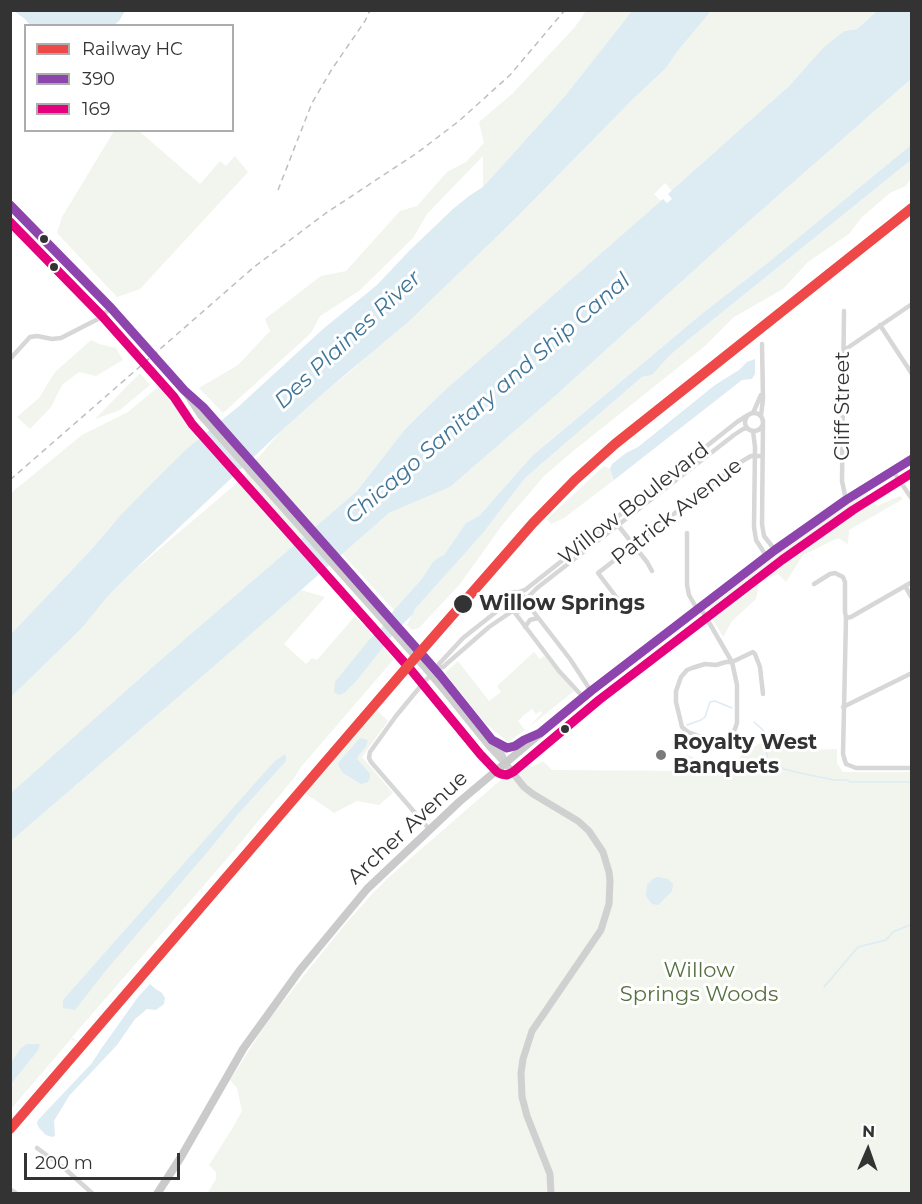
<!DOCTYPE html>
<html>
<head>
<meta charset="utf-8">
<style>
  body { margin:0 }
  #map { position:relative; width:922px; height:1204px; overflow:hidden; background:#fff; font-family:Montserrat,sans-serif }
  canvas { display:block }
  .frame { position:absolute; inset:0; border:12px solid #333; pointer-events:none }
  .legend { position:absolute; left:24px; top:24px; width:210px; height:108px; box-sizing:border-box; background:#fff; border:2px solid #adadad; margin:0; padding:8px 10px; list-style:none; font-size:18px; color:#333 }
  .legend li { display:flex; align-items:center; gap:12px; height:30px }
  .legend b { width:30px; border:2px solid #adadad }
  .north { position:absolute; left:838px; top:1120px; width:60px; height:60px; -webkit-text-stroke:4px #fff; paint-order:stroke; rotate:2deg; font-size:16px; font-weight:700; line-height:24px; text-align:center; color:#333 }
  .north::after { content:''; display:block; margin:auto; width:21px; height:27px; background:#333; clip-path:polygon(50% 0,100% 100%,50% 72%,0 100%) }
  .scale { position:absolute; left:24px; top:1153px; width:156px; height:27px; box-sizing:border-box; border:3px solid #333; border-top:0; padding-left:8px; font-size:18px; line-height:21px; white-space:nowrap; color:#333; -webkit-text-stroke:4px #fff; paint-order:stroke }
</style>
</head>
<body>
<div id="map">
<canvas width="922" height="1204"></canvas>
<div class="frame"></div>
<ul class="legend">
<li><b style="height:8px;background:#ee4848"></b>Railway HC</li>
<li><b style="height:8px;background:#8e44ad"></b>390</li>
<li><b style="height:8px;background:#e5007d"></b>169</li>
</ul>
<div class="north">N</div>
<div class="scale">200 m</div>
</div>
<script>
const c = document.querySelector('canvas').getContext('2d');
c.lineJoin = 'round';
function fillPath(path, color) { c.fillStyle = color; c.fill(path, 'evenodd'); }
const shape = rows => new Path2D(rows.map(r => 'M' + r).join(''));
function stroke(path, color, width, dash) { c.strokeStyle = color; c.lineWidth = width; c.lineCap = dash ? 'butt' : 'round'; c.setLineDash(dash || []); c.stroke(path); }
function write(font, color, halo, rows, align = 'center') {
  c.font = font + ' Montserrat,sans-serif'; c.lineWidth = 6; c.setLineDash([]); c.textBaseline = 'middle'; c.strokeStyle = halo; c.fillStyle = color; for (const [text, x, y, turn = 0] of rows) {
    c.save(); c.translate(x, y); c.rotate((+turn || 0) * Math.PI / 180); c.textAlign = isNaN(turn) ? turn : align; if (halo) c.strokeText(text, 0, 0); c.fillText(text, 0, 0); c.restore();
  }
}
fillPath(shape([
  [815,10,877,11,857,29,844,31,824,47,789,86,672,191,665,183,654,194,661,201,444,391,406,428,357,491,164,657,11,794,11,697,82,628,108,596,130,574,237,483,280,432,327,390,351,371,518,216,634,98,666,68,676,53,711,11],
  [586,11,632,11,565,96,483,187,483,156,427,214,413,238,359,291,320,316,311,333,223,413,199,388,238,365,270,331,265,319,321,276,346,271,400,211,417,206,447,172,466,162,484,143,479,122,512,94,575,27],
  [911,79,911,145,770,261,704,312,548,442,533,455,479,516,466,523,444,555,439,557,433,562,421,580,394,610,342,554,389,513,450,487,555,396,723,244],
  [114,131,139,131,200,184,220,161,226,166,235,156,248,172,140,289,117,297,57,233,62,217],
  [911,160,911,178,906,186,890,193,862,217,849,234,808,262,783,289,734,317,705,346,572,452,544,476,503,524,460,584,419,628,412,630,407,625,415,609,483,533,525,478,642,377,652,375,670,355,694,335],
  [91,340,99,344,116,348,123,360,96,376,79,372,62,385,51,407,30,429,17,417,39,398,55,372],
  [140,373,150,385,120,410,95,419],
  [158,387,184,415,201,437,160,475,109,528,89,552,11,634,11,493,82,435,128,412],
  [604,466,610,469,614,480,564,518,551,524,547,519],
  [866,492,877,506,900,496,903,499,849,530,848,544,838,538,803,555,786,582,778,574,759,583,756,599,732,621,723,637,711,616,709,604,790,542],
  [301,590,325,597,284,644,306,664,312,658,317,660,355,616,394,659,301,767,294,778,231,854,72,1037,78,1042,71,1039,11,1109,11,841],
  [534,652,540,659,544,656,574,691,529,727,542,713,540,711,536,714,532,709,524,715,518,721,525,730,508,742,485,723,445,673,458,661,489,701,501,692,497,686],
  [376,709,388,721,362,757,393,793,379,805,357,801,334,813,305,793],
  [801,738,807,750,837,749,837,763,843,772,911,772,911,1193,207,1194,216,1179,216,1172,209,1165,232,1129,242,1111,237,1088,230,1080,270,1018,342,928,372,894,389,877,504,777,508,777,527,762,532,767,543,761,552,770,684,771,686,755,714,764,734,763,742,755,766,739]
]), '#f1f5ed');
fillPath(shape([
  [14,11,125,11,119,21,113,26,30,25,25,19],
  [632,11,711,11,676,53,666,68,634,98,518,216,408,322,327,390,280,432,130,574,108,596,82,628,11,697,11,634,89,552,119,517,160,475,189,447,238,407,323,329,377,285,410,250,453,209,469,196,483,187,565,96],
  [877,11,911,11,911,79,723,244,555,396,450,487,389,513,236,647,11,841,10,794,164,657,357,491,406,428,444,391,663,199,667,203,672,199,668,194,789,86,824,47,844,31,857,29],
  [911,145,911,160,694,335,670,355,652,375,642,377,525,478,483,533,415,609,413,614,395,632,357,680,344,693,339,695,334,692,335,682,369,640,382,627,394,610,421,580,433,562,439,557,444,555,466,523,479,516,533,455,704,312,770,261],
  [755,359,755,374,752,379,742,380,614,480,610,469,612,464,626,453,638,447,715,385,739,370,747,362],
  [360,738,365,739,368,741,366,746,358,756,357,759,370,774,370,777,368,782,361,784,343,773,338,765,340,761],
  [285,754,286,758,286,761,238,814,209,850,107,969,75,1010,63,1008,63,1000,249,790,274,762],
  [658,877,668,879,673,884,672,891,658,905,652,904,646,896,647,885,654,878],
  [150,984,157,990,162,993,165,998,164,1004,156,1010,147,1009,135,1019,117,1045,69,1096,54,1121,55,1136,52,1137,46,1135,39,1128,37,1123,38,1120,92,1063,101,1049,138,997],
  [27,1044,40,1044,38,1050,11,1084,11,1063,21,1048]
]), '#ddebf3');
stroke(shape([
  [754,722,763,730,768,762,773,766,780,766,784,769,800,773,834,780,847,780,850,782,912,782],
  [687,725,701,720,705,717,710,702,715,701,732,708],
  [824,987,858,947,886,940,893,932,912,924]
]), '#ddebf3', 1.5);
stroke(shape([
  [844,311,842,481,846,500],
  [880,325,912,374],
  [843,351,912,304],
  [10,359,30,337,37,336,52,339,61,338,98,319,111,308],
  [753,413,761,395],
  '745 422a9 9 0 1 1 18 0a9 9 0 1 1-18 0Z',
  [761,416,763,399,762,344],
  [763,423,762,524,764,536,775,550],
  [753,431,755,447,754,527,756,540,767,557],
  [893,471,912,499],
  [617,524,647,562,652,571],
  [687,533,687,585,689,595,697,609],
  [814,584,830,574,835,573,843,577,845,582,845,612,846,618,843,754,846,764,856,768,912,768],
  [905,586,912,598],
  '505 602a10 10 0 1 1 20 0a10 10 0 1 1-20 0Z',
  [519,592,525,590,737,422,748,415],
  [526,599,537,588,734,435,743,429,747,428],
  [351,602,368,619,424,682],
  [526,602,570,659,591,691],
  [623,606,598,573,739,463,751,456,762,456],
  [700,607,732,662,737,685,737,723,735,729,730,736,721,740,715,741,706,739,688,732,682,727,676,702,676,691,681,677,687,670,692,668,705,664,716,665,726,662,732,662,753,652,755,654,760,667,763,694],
  [515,613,559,671,583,697],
  [846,618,851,617,912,582],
  [525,627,530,620,538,618],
  [438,668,439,664,463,638,501,608,505,604],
  [843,707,912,673],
  [430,830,371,762,369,758,370,752,396,716,424,682,438,668,443,667,489,627,511,612],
  [37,1148,64,1168,93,1194],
  [10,1189,17,1194]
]), '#d7d7d7', 4.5);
stroke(shape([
  [10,204,111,308,184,390,203,407],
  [184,390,201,416,420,662],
  [449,685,499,749,503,757],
  [443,689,489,746,505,763,524,787,533,794,578,821,589,831,603,852,609,872,610,881,609,904,601,930,532,1031,523,1059,521,1073,522,1097,527,1116,550,1174,551,1194]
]), '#d0d0d0', 7);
stroke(shape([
  [492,740,507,748,515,746,534,736],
  [157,1194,181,1157,243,1049,300,970,367,889,459,802,591,691,775,550,846,500,912,459]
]), '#cacaca', 8);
stroke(shape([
  [278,190,312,103,332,69,365,21,370,10],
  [10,480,254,267,326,213,417,153,459,121,510,75,565,10]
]), '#bebebe', 1.5, [6, 4.5]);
stroke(shape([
  [203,407,449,685],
  [420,662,443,689]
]), '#d0d0d0', 7);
stroke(shape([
  [10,205,111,308,184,390,203,407,440,675,492,740,507,748,515,746,524,740,540,733,591,691,775,550,846,500,912,459]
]), '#8e44ad', 9);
stroke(shape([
  [10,222,102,316,174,397,192,424,411,670,480,754,497,772,501,774,507,775,513,772,599,700,782,560,853,510,912,473]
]), '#e5007d', 9);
stroke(shape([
  [10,1129,408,666,533,523,575,480,615,444,912,208]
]), '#ee4848', 10);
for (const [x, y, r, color] of [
  [44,239,5,"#333"],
  [54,267,5,"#333"],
  [463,604,10,"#333"],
  [565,729,5,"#333"],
  [661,755,6,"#7a7a7a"]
]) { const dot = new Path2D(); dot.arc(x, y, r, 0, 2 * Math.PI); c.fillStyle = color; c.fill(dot); stroke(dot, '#fff', 2); }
write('21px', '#333', '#fff', [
  ["Cliff Street",843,406,-90],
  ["Willow Boulevard",634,504,-38],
  ["Patrick Avenue",677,512,-38],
  ["Archer Avenue",408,828,-43]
]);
write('bold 21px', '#333', '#fff', [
  ["Willow Springs",479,604]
], 'left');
write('bold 21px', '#333', '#fff', [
  ["Royalty West",673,743],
  ["Banquets",673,767]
], 'left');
write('21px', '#56703f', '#fff', [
  ["Willow",699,971],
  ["Springs Woods",699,995]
]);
write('italic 22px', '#3f7597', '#fff', [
  ["Des Plaines River",348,340,-43],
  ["Chicago Sanitary and Ship Canal",488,399,-41]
]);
</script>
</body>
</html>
